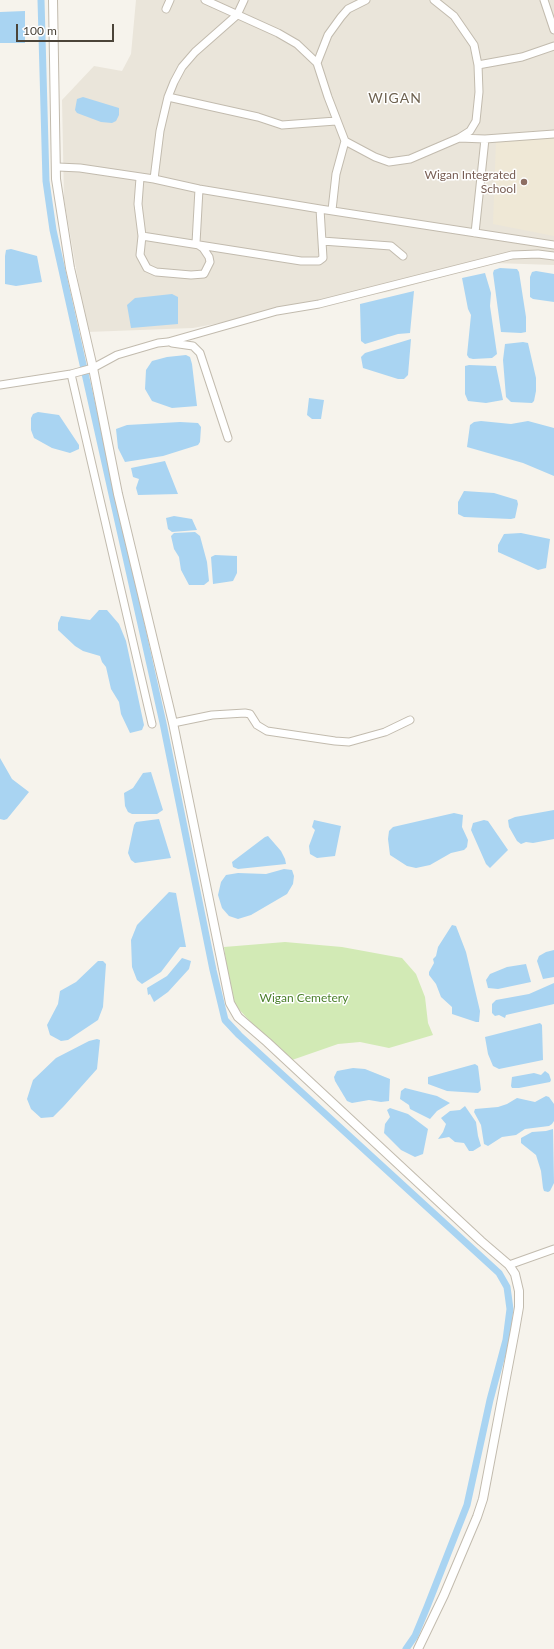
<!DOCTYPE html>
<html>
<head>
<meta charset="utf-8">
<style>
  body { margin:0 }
  #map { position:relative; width:554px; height:1649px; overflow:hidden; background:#f6f3ec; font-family:Lato,sans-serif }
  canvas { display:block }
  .scale { position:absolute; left:16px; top:24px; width:98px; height:18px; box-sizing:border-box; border:2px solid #4b4439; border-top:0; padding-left:5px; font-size:12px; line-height:14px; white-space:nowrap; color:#4b4439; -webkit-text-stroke:3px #fff; paint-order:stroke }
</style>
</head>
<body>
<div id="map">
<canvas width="554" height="1649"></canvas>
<div class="scale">100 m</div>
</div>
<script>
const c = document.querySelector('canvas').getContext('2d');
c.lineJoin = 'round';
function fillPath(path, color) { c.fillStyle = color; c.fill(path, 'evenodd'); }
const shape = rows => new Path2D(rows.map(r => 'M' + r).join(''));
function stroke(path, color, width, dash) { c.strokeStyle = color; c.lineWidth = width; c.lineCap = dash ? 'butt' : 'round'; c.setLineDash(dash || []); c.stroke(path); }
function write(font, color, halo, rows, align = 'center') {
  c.font = font + ' Lato,sans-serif'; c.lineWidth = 3; c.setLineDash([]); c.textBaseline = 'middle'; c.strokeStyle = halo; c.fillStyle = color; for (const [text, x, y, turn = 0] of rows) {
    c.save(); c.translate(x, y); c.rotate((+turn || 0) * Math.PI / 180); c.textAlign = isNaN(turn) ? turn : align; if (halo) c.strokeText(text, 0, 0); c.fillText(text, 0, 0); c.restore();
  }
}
fillPath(shape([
  [136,0,554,0,554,265,494,263,387,292,193,328,87,332,64,199,62,100,94,66,122,71,131,54]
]), '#eae5da');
fillPath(shape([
  [554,136,554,236,493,224,496,140]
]), '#efe8d6');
fillPath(shape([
  [285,942,342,947,402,958,416,974,425,997,428,1023,433,1035,389,1048,360,1042,338,1044,292,1060,257,1029,235,1005,229,985,224,947]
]), '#d2eab5');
fillPath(shape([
  [25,11,25,43,0,43,0,12],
  [83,97,119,108,119,115,116,121,112,123,101,122,77,113,75,110,77,99],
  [11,249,37,256,42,282,16,286,5,284,5,256,6,250],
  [500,268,517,269,519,272,526,317,526,332,521,333,501,332,493,273,494,270],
  [536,271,554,274,554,302,533,299,530,297,530,277,532,272],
  [485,273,491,293,490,306,497,354,492,358,473,359,469,358,467,355,471,315,468,309,462,278],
  [414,291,410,333,398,334,365,344,361,341,360,304],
  [172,294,178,297,178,324,131,328,127,305,135,298],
  [411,339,408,375,404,379,398,379,363,368,361,357,365,353],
  [523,342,528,343,536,378,536,391,534,401,532,403,511,402,506,397,503,360,505,344],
  [186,355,190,357,192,364,197,406,172,408,152,401,145,389,146,370,152,361,167,357],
  [469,365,496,366,503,400,486,403,468,401,465,394,465,366],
  [309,398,324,400,321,419,312,419,307,415],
  [38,412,59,415,79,445,79,449,70,453,52,448,34,438,31,430,31,418,33,414],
  [481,421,511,424,528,421,554,428,554,476,523,463,467,447,470,425,474,422],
  [180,422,198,423,201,427,200,442,198,445,163,456,125,462,118,448,116,429,127,425],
  [165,461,178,494,138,495,136,488,139,479,133,477,131,468],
  [464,491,494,493,517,500,518,504,515,518,511,519,464,517,458,514,458,502],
  [174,516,192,519,197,530,172,532,168,529,166,518],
  [195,532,200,536,207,562,209,581,204,585,189,585,181,570,179,557,174,549,171,536,174,533],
  [521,533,550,539,546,568,538,570,498,552,498,545,504,534],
  [215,555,237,556,237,573,233,581,213,584,211,557],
  [99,610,107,610,119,624,126,641,144,725,142,730,130,733,121,714,119,702,111,689,106,667,102,662,100,656,83,651,75,646,58,630,58,623,61,616,90,620],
  [0,758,12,779,29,792,7,819,4,820,0,819],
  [151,772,163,810,157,814,132,814,128,812,125,806,124,793,133,788,143,773],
  [554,810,554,839,533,843,526,842,521,844,517,841,509,827,508,820,515,817],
  [454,813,463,815,462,827,468,840,467,847,464,850,451,853,430,865,416,868,407,866,390,855,388,839,389,831,393,827],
  [159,819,171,858,135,863,131,860,128,853,134,825,136,822],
  [314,820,341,826,335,856,317,858,310,854,309,846,315,830,312,827],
  [484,820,488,821,508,850,490,868,486,864,471,830,473,823],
  [268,836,281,851,285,859,286,864,238,869,233,867,232,862,265,837],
  [284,869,292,870,294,876,293,884,287,894,251,915,238,919,229,916,222,908,218,895,221,882,226,875,238,873,266,874],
  [169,892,176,893,186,947,180,947,161,972,142,984,137,980,132,967,131,940,137,925],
  [452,925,456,926,466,952,480,1011,479,1022,476,1022,452,1014,452,1007,441,997,436,984,429,975,429,972,434,963,433,959,436,956,438,947],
  [554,950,554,977,543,979,537,961,539,956,546,952],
  [182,958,191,961,189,969,168,992,154,1002,150,994,148,995,147,988,167,976],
  [98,961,103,961,106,964,103,1007,98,1020,68,1040,61,1041,50,1035,47,1025,58,1004,60,991,76,982],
  [526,964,531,982,498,989,488,988,486,980,490,974,507,967],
  [554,983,554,1004,506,1015,505,1018,499,1015,495,1016,492,1013,492,1004,496,1000,529,994],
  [540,1023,542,1025,543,1060,499,1069,493,1066,488,1054,485,1037],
  [97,1039,100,1040,97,1069,64,1106,53,1117,41,1118,31,1109,27,1099,33,1080,56,1058,89,1041],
  [475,1064,478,1066,481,1090,478,1093,447,1091,428,1084,428,1077],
  [353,1068,365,1069,390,1079,389,1101,381,1102,369,1100,352,1103,347,1101,335,1081,334,1077,337,1071],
  [545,1071,549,1074,551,1080,550,1082,519,1088,512,1088,511,1086,512,1077,534,1073,541,1075],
  [405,1088,437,1096,450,1103,437,1111,430,1119,410,1109,409,1105,400,1099,401,1091],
  [546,1096,549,1097,554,1104,554,1121,552,1124,549,1126,525,1129,516,1135,502,1137,488,1146,484,1144,481,1125,474,1112,475,1109,498,1107,507,1104,517,1098,535,1102],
  [465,1106,476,1122,478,1136,481,1146,473,1151,469,1151,464,1143,455,1142,449,1137,438,1139,443,1132,446,1124,441,1118,450,1111,460,1110],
  [390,1108,408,1114,428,1129,423,1154,415,1157,401,1150,384,1133,385,1124,390,1117,387,1110],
  [553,1129,554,1183,550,1191,548,1192,544,1191,543,1188,541,1171,536,1155,521,1143,521,1138,532,1132,546,1131]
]), '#a9d4f2');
stroke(shape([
  [41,0,46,181,53,230,163,723,213,970,225,1020,239,1035,499,1273,507,1287,510,1309,506,1340,490,1400,467,1505,427,1607,415,1636,406,1649]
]), '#a9d4f2', 7);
const minor = shape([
  [205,0,278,33,297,44,317,63],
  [366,0,348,9,341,17,328,35,317,63,328,97,345,141,375,157,389,162,410,159,459,138,470,131,476,121,479,92,478,65,474,45,454,16,434,0],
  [544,0,554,30],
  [166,9,170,0],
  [478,65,522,57,554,46],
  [168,97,258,117,282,125,336,121],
  [459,138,485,139,554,134],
  [58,167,80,168,154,179,199,189,320,209,554,245],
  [140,178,138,204,142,236,140,255,147,268,156,272,191,275,204,274,210,262,209,257,203,248,197,244],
  [154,179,160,131,168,97,174,82,182,67,195,52,237,15,244,0],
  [332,210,336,174,345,141],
  [475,233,485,139],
  [142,236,301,261,319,261,323,258,320,209],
  [322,241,391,246,403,256],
  [196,243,199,189],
  [172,343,193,346,200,353,228,438],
  [71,374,152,724],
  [0,385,71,374,93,368,117,355,158,343,168,342,277,311,319,304,512,255,538,254,554,256],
  [173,723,212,715,245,713,250,714,257,725,267,731,335,741,349,742,385,732,410,720],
  [509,1265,554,1249]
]);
const tertiary = shape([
  [53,0,56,179,70,268,93,368,118,494,173,723,230,1003,238,1017,267,1042,481,1241,509,1265,515,1274,519,1291,519,1307,515,1330,483,1499,477,1517,444,1595,418,1649]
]);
stroke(minor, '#c2bbae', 9);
stroke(tertiary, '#c2bbae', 10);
stroke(minor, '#fff', 7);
stroke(tertiary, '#fff', 8);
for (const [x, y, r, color] of [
  [524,182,4,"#8d6e63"]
]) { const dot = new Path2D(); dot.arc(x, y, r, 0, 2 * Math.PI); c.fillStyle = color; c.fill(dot); stroke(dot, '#fff', 1.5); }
write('12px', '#785e54', '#fff', [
  ["Wigan Integrated",516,175],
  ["School",516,189]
], 'right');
write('12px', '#4a7f2a', '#fff', [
  ["Wigan Cemetery",304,998]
]);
c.letterSpacing = '1px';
write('14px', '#6e6250', '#fff', [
  ["WIGAN",395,98]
]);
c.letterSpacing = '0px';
</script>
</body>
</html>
